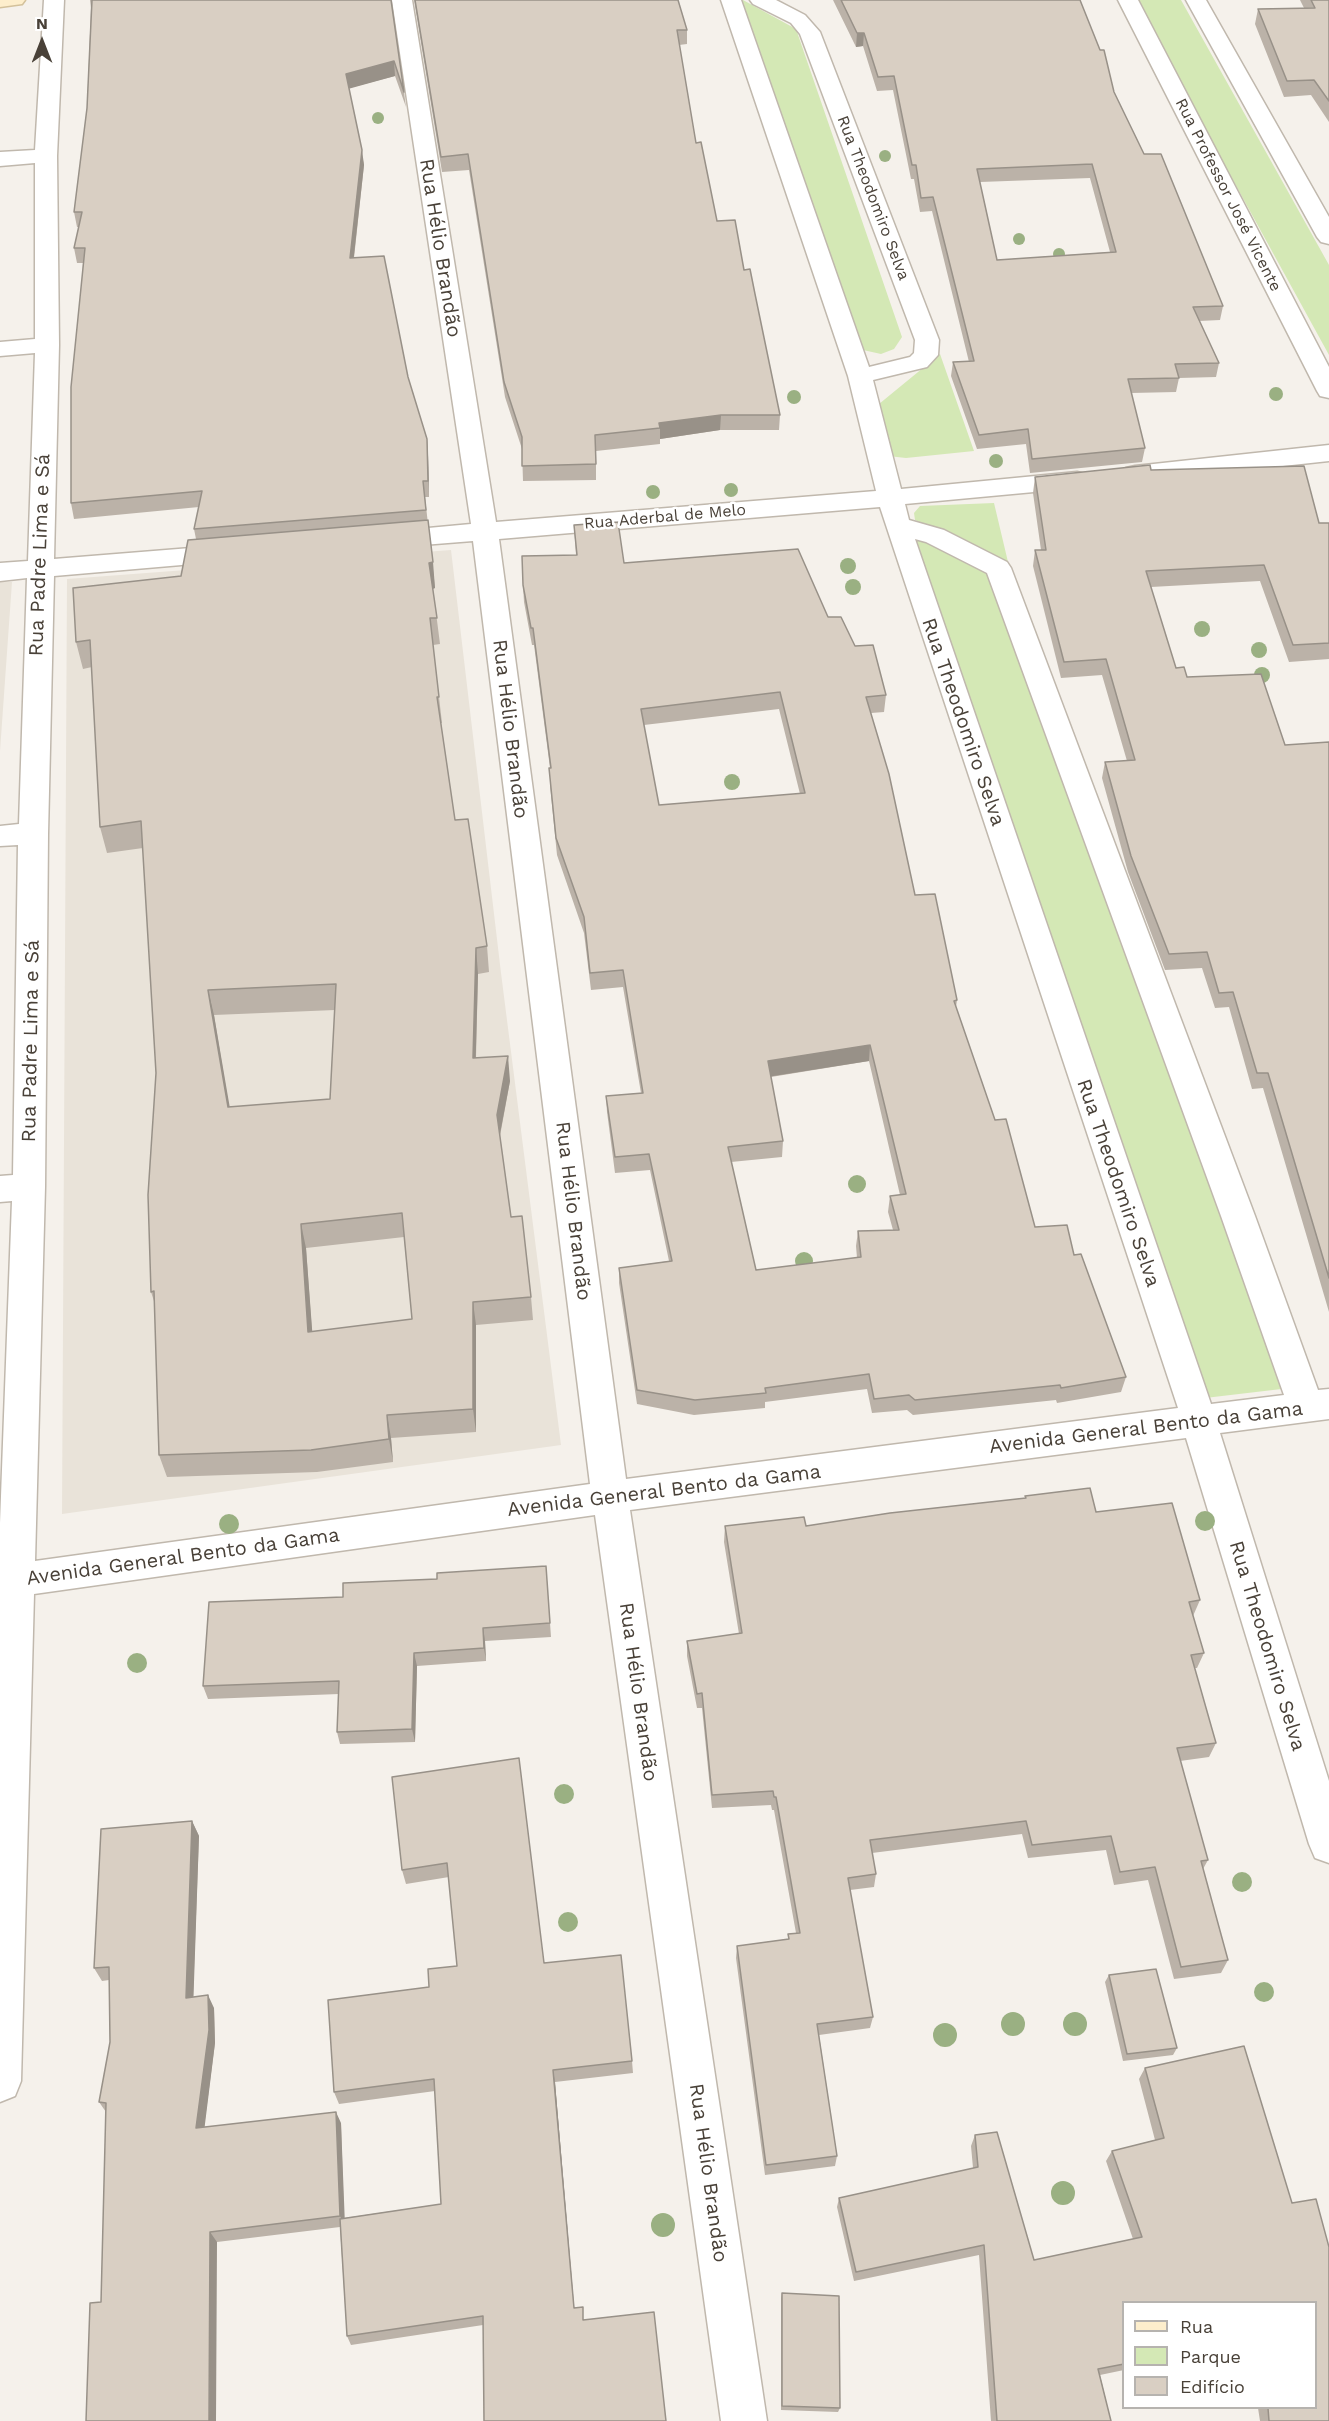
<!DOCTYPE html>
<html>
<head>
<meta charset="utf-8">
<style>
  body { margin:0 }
  #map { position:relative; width:1329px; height:2421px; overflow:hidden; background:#f5f1eb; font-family:"Work Sans",sans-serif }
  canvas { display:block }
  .legend { position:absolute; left:1122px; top:2301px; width:195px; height:108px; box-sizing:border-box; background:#fff; border:2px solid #b6b3af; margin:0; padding:8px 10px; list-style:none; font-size:18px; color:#494138 }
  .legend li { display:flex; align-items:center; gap:12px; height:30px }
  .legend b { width:30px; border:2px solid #b6b3af }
  .north { position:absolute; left:12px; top:12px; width:60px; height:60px; -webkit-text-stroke:4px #fff; paint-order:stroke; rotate:0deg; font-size:16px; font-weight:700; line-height:24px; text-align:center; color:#494138 }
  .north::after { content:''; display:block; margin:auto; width:21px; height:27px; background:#494138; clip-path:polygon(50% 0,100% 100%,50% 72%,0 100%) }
</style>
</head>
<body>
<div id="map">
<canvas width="1329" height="2421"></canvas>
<ul class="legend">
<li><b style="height:8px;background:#fdeecc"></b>Rua</li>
<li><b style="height:16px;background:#d4e8b5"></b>Parque</li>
<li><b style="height:16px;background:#d9cfc3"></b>Edifício</li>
</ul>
<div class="north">N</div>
</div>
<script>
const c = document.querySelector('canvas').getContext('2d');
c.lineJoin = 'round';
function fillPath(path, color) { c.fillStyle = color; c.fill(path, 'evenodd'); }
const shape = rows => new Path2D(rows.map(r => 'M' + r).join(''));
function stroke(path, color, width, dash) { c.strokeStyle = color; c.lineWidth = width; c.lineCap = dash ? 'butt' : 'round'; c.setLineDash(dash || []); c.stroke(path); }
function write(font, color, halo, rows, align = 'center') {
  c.font = font + ' "Work Sans",sans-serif'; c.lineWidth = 5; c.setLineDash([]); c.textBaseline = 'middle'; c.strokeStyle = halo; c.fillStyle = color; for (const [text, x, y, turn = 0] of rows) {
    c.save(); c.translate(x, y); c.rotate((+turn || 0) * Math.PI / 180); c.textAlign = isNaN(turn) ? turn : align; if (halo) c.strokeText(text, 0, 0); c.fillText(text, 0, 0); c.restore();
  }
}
fillPath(shape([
  [451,550,501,973,561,1445,62,1514,67,579],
  [0,582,12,582,0,751]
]), '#e9e3d9');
fillPath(shape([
  [735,0,743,0,796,29,902,337,894,349,881,354,863,350,852,338],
  [1134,0,1181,0,1329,265,1329,355],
  [940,354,974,451,906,458,888,456,879,404],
  [994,503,1008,562,915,520,914,513,920,506],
  [901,529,994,571,1290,1388,1205,1398]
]), '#d4e8b5');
const minor = shape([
  [44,0,64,0,57,156,59,345,54,559,228,545,237,547,241,553,237,559,228,561,54,576,48,834,45,1187,35,1561,590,1484,473,541,385,548,376,546,372,540,376,534,385,532,471,524,392,0,412,0,496,522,876,491,848,376,721,0,741,0,869,367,910,357,914,353,915,340,800,34,791,23,753,4,750,0,776,0,805,15,820,32,939,340,938,355,927,367,873,380,901,489,1077,472,1086,474,1090,480,1086,486,1077,488,905,504,909,520,944,530,1007,562,1011,568,1255,1216,1318,1390,1329,1389,1329,1419,1220,1433,1329,1781,1329,1863,1315,1858,1309,1844,1186,1438,630,1510,767,2421,721,2421,595,1515,34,1594,21,2081,15,2096,0,2102,0,1523,12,1201,0,1202,0,1176,13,1175,18,845,0,846,0,826,19,824,27,578,0,581,0,563,28,561,35,353,0,356,0,342,35,339,35,163,0,166,0,152,35,150,44,0],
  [880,507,1178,1408,626,1479,499,539,880,507],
  [915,539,926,542,987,573,1221,1216,1284,1395,1211,1404,915,539],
  [1118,0,1138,0,1329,367,1329,398,1320,396,1317,391,1118,0],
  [1186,0,1206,0,1329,217,1329,244,1321,242,1317,237,1186,0],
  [1329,445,1329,461,1135,482,1126,480,1122,474,1126,468,1135,466,1329,445]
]);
const secondary = shape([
  [0,0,25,0,22,4,0,7,0,0]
]);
stroke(minor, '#c0b8ad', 3);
stroke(secondary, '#d3c19b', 3);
fillPath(minor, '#fff');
fillPath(secondary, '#fdeecc');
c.fillStyle = '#9ab082';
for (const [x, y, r] of [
  [378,118,6],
  [885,156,6],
  [1019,239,6],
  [1059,254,6],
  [1276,394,7],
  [794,397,7],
  [996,461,7],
  [731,490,7],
  [653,492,7],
  [848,566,8],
  [853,587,8],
  [1202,629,8],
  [1259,650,8],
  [1262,675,8],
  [732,782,8],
  [857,1184,9],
  [804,1261,9],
  [1205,1521,10],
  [229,1524,10],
  [137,1663,10],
  [564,1794,10],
  [1242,1882,10],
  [568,1922,10],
  [1264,1992,10],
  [1013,2024,12],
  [1075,2024,12],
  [945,2035,12],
  [1063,2193,12],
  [663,2225,12]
]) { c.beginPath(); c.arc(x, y, r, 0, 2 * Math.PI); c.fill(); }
fillPath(shape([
  [90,0,391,0,406,107,395,76,349,88,364,165,354,258,408,377,427,439,428,454,429,497,425,497,435,588,433,589,440,644,433,645,442,723,441,723,455,820,487,946,489,972,478,974,476,1058,510,1081,500,1136,511,1217,531,1297,533,1320,476,1325,476,1432,391,1438,393,1462,317,1472,167,1477,159,1455,155,1304,151,1292,156,1073,143,848,107,853,100,827,92,667,83,669,76,642,181,576,196,539,194,529,199,507,74,519,71,503,83,263,77,263,74,248,79,227,77,227,74,212,87,108,91,8],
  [335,1010,330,1099,229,1107,214,1015],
  [404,1237,412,1319,312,1332,306,1248],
  [414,0,678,0,687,30,687,44,679,45,696,143,717,221,744,270,780,415,779,430,720,430,660,439,660,444,596,451,596,480,523,481,522,449,505,397,469,170,442,172],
  [833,0,1080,0,1114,92,1144,154,1223,306,1220,320,1199,321,1219,363,1216,377,1179,378,1176,392,1131,393,1145,448,1142,462,1030,473,1026,444,977,449,951,376,953,362,969,362,932,211,920,212,914,179,911,179,893,90,877,91,863,46,856,47],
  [1090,178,1110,252,997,260,980,182],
  [1300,0,1329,0,1329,122,1311,95,1284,97,1255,24,1258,9,1304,8],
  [1151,470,1319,523,1329,523,1329,659,1289,662,1260,581,1151,587,1176,668,1187,677,1285,745,1329,742,1329,1312,1263,1088,1252,1089,1229,1007,1215,1008,1202,968,1165,970,1128,872,1102,778,1105,762,1127,761,1102,675,1061,678,1033,566,1035,550,1041,550,1033,493,1035,477],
  [574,525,624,563,828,617,855,646,886,695,884,712,871,713,915,895,957,1000,956,1007,995,1120,1035,1227,1074,1255,1126,1377,1121,1392,1057,1403,1056,1400,913,1415,907,1410,872,1413,867,1389,765,1402,765,1408,694,1415,637,1404,619,1283,619,1268,669,1261,650,1170,615,1173,607,1112,606,1096,641,1093,623,987,591,990,584,933,557,855,550,785,550,768,534,645,532,645,524,602,523,585,576,555],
  [779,709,800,794,659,805,644,725],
  [869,1061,900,1195,890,1196,888,1212,893,1230,858,1231,856,1246,857,1258,756,1270,731,1162,782,1157,783,1141,771,1077],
  [1025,1496,1096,1512,1200,1600,1193,1616,1204,1653,1197,1668,1194,1668,1216,1743,1209,1757,1180,1761,1208,1860,1203,1869,1228,1960,1221,1973,1174,1979,1148,1880,1114,1885,1106,1850,1028,1858,1022,1834,872,1853,876,1874,874,1887,850,1890,873,2017,870,2028,819,2035,837,2156,835,2166,765,2175,736,1958,737,1946,788,1939,788,1934,796,1933,774,1810,772,1810,771,1805,712,1808,702,1708,697,1708,687,1656,687,1641,739,1634,724,1542,725,1526,806,1526,1025,1498],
  [546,1566,551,1637,485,1641,486,1661,417,1666,415,1742,340,1744,337,1732,339,1694,208,1699,203,1686,343,1597,437,1579],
  [392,1777,544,1963,632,2061,633,2073,555,2082,574,2308,666,2421,483,2325,351,2345,347,2336,340,2227,217,2242,101,2302,106,2112,99,2102,110,2042,109,1980,102,1981,94,1968,192,1821,199,1836,193,1997,214,2008,215,2043,204,2127,341,2123,344,2218,441,2204,435,2091,339,2104,334,2092,429,1987,457,1966,449,1877,406,1884,402,1870],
  [1109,1975,1177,2048,1173,2055,1123,2061,1105,1982],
  [1244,2046,1292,2203,1316,2199,1329,2247,1329,2421,1260,2421,1258,2408,1316,2408,1316,2302,1124,2302,1124,2370,1100,2375,1111,2421,991,2421,979,2255,854,2281,837,2207,839,2198,973,2168,971,2146,975,2135,997,2132,1034,2260,1133,2239,1106,2161,1112,2151,1155,2140,1139,2079,1145,2068],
  [782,2293,840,2408,838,2412,781,2410,781,2298]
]), '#bbb2a8');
fillPath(shape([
  [857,33,864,33,863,46,856,47],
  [394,61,395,76,348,89,346,74],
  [362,150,364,165,352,273,350,258],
  [721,415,720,430,660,439,660,428,659,423],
  [427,439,428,454,429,497,428,481],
  [433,562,435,588,432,589,429,563],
  [476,948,478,974,475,1083,473,1058],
  [208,990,214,1015,234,1132,228,1107],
  [870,1045,869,1061,767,1077,768,1061],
  [508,1056,510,1081,499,1139,497,1115],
  [301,1224,306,1248,314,1355,308,1332],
  [473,1302,476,1325,476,1432,473,1409],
  [387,1415,391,1438,393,1462,389,1439],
  [483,1628,485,1641,486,1661,484,1648],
  [414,1653,417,1666,415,1742,412,1729],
  [192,1821,199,1836,193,2011,186,1998],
  [208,1995,214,2008,215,2043,203,2140,196,2128],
  [553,2070,555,2082,575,2317,574,2308],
  [336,2112,341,2123,345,2226,340,2216],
  [210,2232,217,2242,216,2421,209,2421]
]), '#989188');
const building = shape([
  [92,0,391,0,404,92,394,61,346,74,362,150,350,258,384,256,408,377,427,439,428,481,423,481,426,510,194,529,202,491,71,503,71,387,85,248,74,248,82,212,74,212,87,108,92,0],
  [415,0,678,0,687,30,677,30,696,143,701,142,717,221,735,220,744,270,750,269,755,294,780,415,721,415,659,423,660,428,595,435,596,464,522,466,522,437,504,382,468,154,441,157,415,0],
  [841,0,1080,0,1100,50,1104,50,1114,92,1144,154,1161,154,1223,306,1193,307,1219,363,1175,364,1179,378,1128,379,1145,448,1032,459,1028,429,979,435,953,362,974,361,933,197,921,198,916,165,912,165,894,76,878,77,864,33,857,33,841,0],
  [1092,164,1116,252,997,260,977,169,1092,164],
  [1311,0,1329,0,1329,101,1314,80,1287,81,1258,9,1315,8,1311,0],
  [1150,465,1151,470,1304,466,1319,523,1329,523,1329,643,1293,645,1264,565,1146,571,1176,668,1184,667,1187,677,1261,674,1285,745,1329,742,1329,1278,1268,1073,1257,1073,1233,992,1219,993,1207,952,1169,954,1131,856,1105,762,1135,760,1106,659,1064,662,1035,550,1046,550,1035,477,1150,465],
  [428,520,433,562,429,563,437,618,430,618,439,697,437,697,455,820,468,819,487,946,476,948,473,1058,508,1056,497,1115,511,1217,522,1216,531,1297,473,1302,473,1409,387,1415,389,1439,311,1450,159,1455,154,1291,151,1292,148,1195,156,1073,141,821,100,827,90,640,76,642,73,588,181,576,188,540,428,520],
  [336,984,330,1099,228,1107,208,990,336,984],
  [402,1213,412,1319,308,1332,301,1224,402,1213],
  [618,522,624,563,798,549,828,617,841,617,855,646,873,645,886,695,866,697,889,774,915,895,935,894,957,1000,954,1001,995,1120,1006,1119,1035,1227,1067,1225,1074,1255,1081,1254,1126,1377,1061,1388,1060,1385,915,1400,909,1395,874,1399,869,1374,765,1388,766,1393,695,1400,637,1390,619,1268,672,1261,649,1154,615,1157,606,1096,643,1093,623,970,590,973,584,917,556,838,549,768,551,768,533,628,531,628,523,585,522,556,577,555,574,525,618,522],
  [780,692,805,793,659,805,641,709,780,692],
  [870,1045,906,1194,890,1196,899,1230,858,1231,861,1257,756,1270,728,1147,783,1141,768,1061,870,1045],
  [1090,1488,1096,1512,1172,1503,1200,1600,1189,1602,1204,1653,1191,1655,1216,1743,1177,1748,1208,1860,1201,1861,1228,1960,1181,1967,1155,1867,1120,1872,1111,1836,1032,1845,1026,1821,870,1840,876,1874,848,1878,873,2017,817,2024,837,2156,766,2165,737,1946,789,1939,788,1934,800,1933,776,1797,774,1797,773,1791,712,1795,702,1693,697,1694,687,1641,742,1633,725,1526,804,1517,806,1526,890,1513,1026,1498,1025,1496,1090,1488],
  [546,1566,550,1623,483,1628,484,1648,414,1653,412,1729,337,1732,339,1681,203,1686,209,1602,343,1597,343,1583,437,1579,437,1573,546,1566],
  [519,1758,544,1963,621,1955,632,2061,553,2070,574,2308,583,2307,583,2320,654,2312,666,2421,484,2421,483,2316,347,2336,340,2219,441,2204,434,2079,334,2092,328,2000,429,1987,428,1969,457,1966,447,1863,402,1870,392,1777,519,1758],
  [192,1821,186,1998,208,1995,209,2030,196,2128,336,2112,340,2216,210,2232,209,2421,86,2421,90,2303,101,2302,106,2103,99,2102,110,2042,109,1967,94,1968,101,1829,192,1821],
  [1156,1969,1177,2048,1127,2054,1109,1975,1156,1969],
  [1244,2046,1292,2203,1316,2199,1329,2247,1329,2421,1269,2421,1268,2408,1316,2408,1316,2302,1124,2302,1124,2364,1098,2369,1111,2421,997,2421,984,2245,856,2272,839,2198,978,2167,975,2135,997,2132,1034,2260,1142,2237,1112,2151,1164,2138,1145,2068,1244,2046],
  [782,2293,839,2296,840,2408,782,2406,782,2293]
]);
fillPath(building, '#d9cfc3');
stroke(building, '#989188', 1.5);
write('16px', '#494138', '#fff', [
  ["Rua Professor José Vicente",1228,195,63],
  ["Rua Theodomiro Selva",873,198,69],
  ["Rua Aderbal de Melo",665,517,-5]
]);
write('20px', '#494138', '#fff', [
  ["Rua Hélio Brandão",440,248,81],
  ["Rua Padre Lima e Sá",40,555,-88],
  ["Rua Theodomiro Selva",963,722,71],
  ["Rua Hélio Brandão",510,729,83],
  ["Rua Padre Lima e Sá",31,1041,-89],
  ["Rua Theodomiro Selva",1118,1183,71],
  ["Rua Hélio Brandão",573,1211,83],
  ["Avenida General Bento da Gama",1146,1428,-7],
  ["Avenida General Bento da Gama",664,1491,-7],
  ["Avenida General Bento da Gama",183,1557,-8],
  ["Rua Theodomiro Selva",1267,1646,73],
  ["Rua Hélio Brandão",638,1692,82],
  ["Rua Hélio Brandão",708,2173,82]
]);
</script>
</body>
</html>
